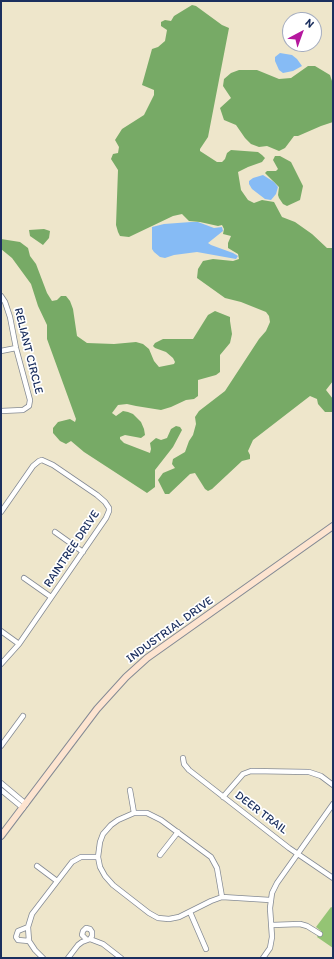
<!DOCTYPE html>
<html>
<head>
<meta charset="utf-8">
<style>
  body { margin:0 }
  #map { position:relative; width:334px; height:959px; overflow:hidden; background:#eee6cb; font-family:Itim,sans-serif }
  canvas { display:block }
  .frame { position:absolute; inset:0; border:2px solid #1b2f5e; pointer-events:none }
  .north { position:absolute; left:282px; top:12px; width:40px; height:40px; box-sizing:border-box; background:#fff; border:1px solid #a4acbf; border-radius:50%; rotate:41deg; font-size:11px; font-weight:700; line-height:16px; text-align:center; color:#1b2f5e }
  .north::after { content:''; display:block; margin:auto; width:14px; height:18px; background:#b5179e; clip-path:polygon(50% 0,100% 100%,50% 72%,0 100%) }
</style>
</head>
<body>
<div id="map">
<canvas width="334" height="959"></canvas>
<div class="frame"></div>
<div class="north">N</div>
</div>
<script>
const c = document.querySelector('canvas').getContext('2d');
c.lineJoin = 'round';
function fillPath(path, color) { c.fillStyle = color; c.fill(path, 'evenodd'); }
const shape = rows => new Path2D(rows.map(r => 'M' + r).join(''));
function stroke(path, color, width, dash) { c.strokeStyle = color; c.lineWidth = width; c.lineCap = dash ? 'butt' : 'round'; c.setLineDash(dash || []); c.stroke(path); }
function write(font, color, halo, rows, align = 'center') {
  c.font = font + ' Itim,sans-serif'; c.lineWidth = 3.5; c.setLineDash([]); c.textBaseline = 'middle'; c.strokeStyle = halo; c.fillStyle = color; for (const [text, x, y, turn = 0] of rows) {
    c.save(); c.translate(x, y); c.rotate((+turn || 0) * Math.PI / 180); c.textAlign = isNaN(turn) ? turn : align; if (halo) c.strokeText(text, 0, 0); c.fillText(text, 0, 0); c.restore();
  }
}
fillPath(shape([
  [331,907,333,908,333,948,317,937,321,931,316,927]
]), '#94c474');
fillPath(shape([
  [192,5,196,6,222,25,229,28,208,137,200,149,200,151,217,162,222,162,225,159,227,153,231,150,258,152,262,155,265,158,262,162,248,167,238,172,241,190,248,200,254,203,262,200,274,202,282,217,295,222,312,234,327,248,333,248,333,381,326,390,333,399,333,410,332,412,325,412,318,404,317,399,310,396,253,440,248,451,250,455,250,459,242,461,212,489,208,491,205,489,195,473,190,474,169,494,165,494,158,480,163,473,175,468,172,464,173,459,185,452,189,441,193,435,196,424,195,417,199,411,225,391,259,339,266,331,270,322,269,316,266,312,241,302,225,298,197,278,198,269,203,261,213,259,233,261,239,259,238,254,228,248,228,243,231,236,223,234,224,229,222,225,218,226,200,222,189,221,182,214,173,216,129,237,120,236,118,232,116,225,118,170,111,159,113,154,118,153,119,147,115,140,122,129,144,115,154,95,154,90,142,85,152,49,158,47,165,41,167,30,161,26,161,22,165,20,171,21,174,16],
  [308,66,315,66,330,75,333,84,333,122,321,126,298,136,294,136,285,148,279,151,267,146,259,147,251,144,245,138,236,125,224,120,220,108,231,98,223,86,224,79,231,73,239,70,257,70,279,79,291,78],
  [275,156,280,156,291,162,303,186,300,200,287,206,283,204,279,198,278,195,279,187,265,173,267,171,276,171,278,169,273,160],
  [44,229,50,231,49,238,43,245,30,236,29,230],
  [1,239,20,242,28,248,30,256,36,264,47,293,52,301,57,300,61,296,66,296,70,301,73,309,77,336,87,343,114,344,136,342,143,344,149,349,154,361,159,367,174,364,175,362,173,358,166,352,155,348,153,346,155,343,163,339,193,339,208,315,215,311,230,317,230,321,232,334,230,343,220,355,220,372,216,375,198,380,198,396,194,399,186,400,171,407,161,410,136,406,127,404,118,405,112,413,116,416,123,411,128,412,133,414,141,422,144,429,145,435,141,438,125,435,120,437,120,439,124,443,150,453,151,449,150,443,156,438,161,440,167,438,171,429,176,426,180,427,182,430,173,447,155,470,155,487,147,493,84,452,71,441,66,444,60,441,53,433,53,428,58,422,70,419,75,422,76,419,47,339,47,325,38,306,31,284,12,258,1,249]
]), '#7a6');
fillPath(shape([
  [280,53,292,55,297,59,302,66,293,71,283,73,279,70,275,61,275,57],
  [263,175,274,182,278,187,276,194,271,200,265,199,252,189,249,184,249,181,253,178],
  [191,222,198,222,214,228,222,227,223,231,208,243,211,245,233,253,238,256,236,259,197,252,174,255,165,258,160,257,154,252,152,249,152,227,164,224]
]), '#86bbf5');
const street = shape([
  [1,296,5,302,10,317,16,348,30,400,29,406,23,410,1,411],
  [1,351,16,348],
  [1,512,33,466,39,461,42,460,53,465,97,495,105,502,109,508,109,511,106,518,19,644,1,664],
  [55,532,83,552],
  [24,578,51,597],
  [1,631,19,644],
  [1,746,23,716],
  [183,758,184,764,189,770,289,848,333,878],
  [1,783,26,804],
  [1,790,23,808],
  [130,790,134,813],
  [223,797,243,774,251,771,309,772,321,776,333,785],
  [160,855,178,832],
  [37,866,57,881],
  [222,897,217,868,211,857,161,820,147,813,134,813,118,820,111,825,103,834,100,842,98,857,100,867,105,876,113,885,149,913,158,918,169,919,179,917,211,901,222,897,270,900],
  [190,912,206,949],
  [272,925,300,924,307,926,320,934],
  [28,927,18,931,16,937,18,940,29,941],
  [87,940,82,935,83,931,86,928,90,929,92,932,92,936,90,939],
  [43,958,35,950,29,941,28,927,32,914,72,862,81,857,98,857],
  [68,958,78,945,82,942,90,939,103,944,121,958],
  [263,958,270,948,272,937,270,908,272,893,277,883,333,804]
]);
const secondary = shape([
  [1,836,97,709,126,677,147,658,333,526]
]);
stroke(street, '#848a94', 6);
stroke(secondary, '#848a94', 8);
stroke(street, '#fff', 4.5);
stroke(secondary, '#fde4d0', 6);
write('12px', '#1b2f5e', '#fff', [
  ["RELIANT CIRCLE",28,351,76],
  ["RAINTREE DRIVE",72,549,-56],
  ["INDUSTRIAL DRIVE",170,630,-36],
  ["DEER TRAIL",261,813,37]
]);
</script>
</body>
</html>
